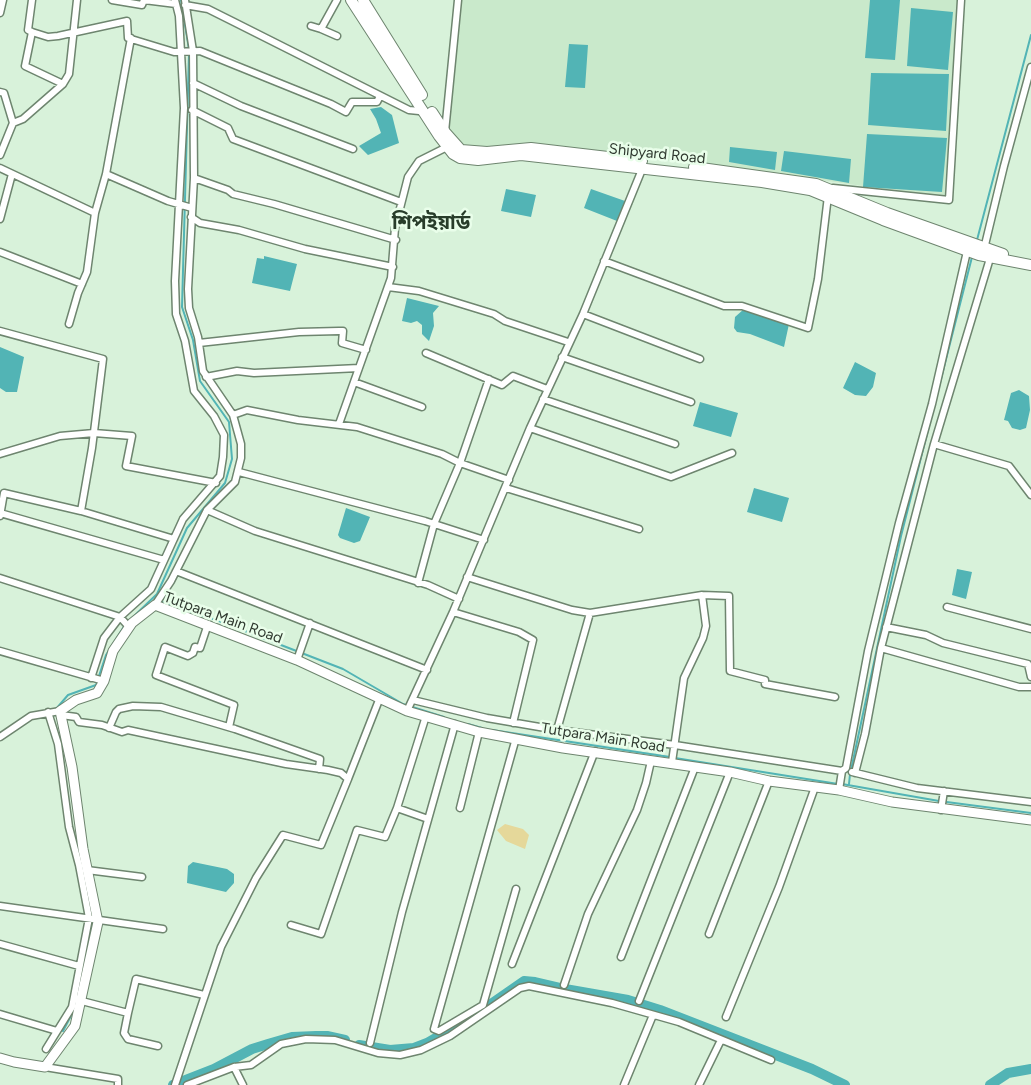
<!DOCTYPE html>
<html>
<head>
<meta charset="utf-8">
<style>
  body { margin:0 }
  canvas { display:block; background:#d8f2da }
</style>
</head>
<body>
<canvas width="1031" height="1085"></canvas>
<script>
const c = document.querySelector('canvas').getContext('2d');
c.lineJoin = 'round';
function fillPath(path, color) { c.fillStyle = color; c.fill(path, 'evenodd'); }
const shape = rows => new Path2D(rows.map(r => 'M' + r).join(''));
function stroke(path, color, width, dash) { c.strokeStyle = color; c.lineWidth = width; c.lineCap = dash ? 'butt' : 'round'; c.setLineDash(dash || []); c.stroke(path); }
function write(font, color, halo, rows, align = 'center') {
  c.font = font + ' Figtree,"Noto Sans Bengali",sans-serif'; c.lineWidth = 5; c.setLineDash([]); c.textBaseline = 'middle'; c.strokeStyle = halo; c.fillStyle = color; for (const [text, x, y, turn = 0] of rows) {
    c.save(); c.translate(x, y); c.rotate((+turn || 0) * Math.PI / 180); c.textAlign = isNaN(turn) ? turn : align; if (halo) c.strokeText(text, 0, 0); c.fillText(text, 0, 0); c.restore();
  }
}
fillPath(shape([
  [460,0,958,0,947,198,758,171,527,144,483,149,463,148,449,132]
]), '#c9e9cb');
fillPath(shape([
  [505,824,523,829,529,835,525,849,506,841,497,830]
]), '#e5d89a');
fillPath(shape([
  [870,0,900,0,895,60,865,58],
  [911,8,953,12,948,70,907,66],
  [569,44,588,45,585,88,565,87],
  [871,73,949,74,946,131,868,125],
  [381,107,392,115,399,143,368,155,359,146,381,133,376,119,370,109],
  [867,134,947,138,942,192,863,187],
  [730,147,777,152,775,170,729,162],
  [784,151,851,159,849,183,781,171],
  [506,189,536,195,531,217,501,211],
  [591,189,625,201,617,221,584,208],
  [264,256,297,264,290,291,252,283,257,258,264,259],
  [407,298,439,306,433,313,434,326,429,341,422,334,422,325,417,321,411,323,402,321],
  [744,309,789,324,784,347,750,334,737,332,734,328,735,317],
  [0,347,24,357,17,392,6,392,0,388],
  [855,362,876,373,873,387,866,396,855,395,843,388],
  [1019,390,1029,396,1030,410,1026,428,1020,430,1012,428,1008,421,1004,420,1011,393],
  [700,402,738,413,731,437,693,426],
  [754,488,789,498,782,522,747,512],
  [346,508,370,517,360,541,354,543,340,538,338,535],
  [957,569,972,572,966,599,952,595],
  [193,862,227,869,234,874,234,883,226,892,187,883,188,866]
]), '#52b4b5');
stroke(shape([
  [181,0,189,49],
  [977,240,1031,35],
  [162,602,219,621,343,669,403,704,444,717],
  [130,620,157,594,187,528,225,483,232,459,229,422,200,381,193,340,182,307,189,54],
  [56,709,68,695,96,685,106,655,125,625],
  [468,724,482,728],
  [492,730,670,757],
  [675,758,838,784],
  [851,770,901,536,972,257],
  [842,784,939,801,1031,813],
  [849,784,850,774],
  [77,839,79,852],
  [86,954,93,922],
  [63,1031,74,1010]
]), '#52b4b5', 2);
stroke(shape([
  [359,1045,390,1050,414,1048,427,1043,475,1015,524,981,535,982,565,989,628,1000,660,1010,812,1069,845,1085],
  [173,1085,214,1069,252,1049,268,1044,292,1037,316,1036,327,1036,345,1040],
  [990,1085,1008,1073,1031,1069]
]), '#52b4b5', 10);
const street = shape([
  [32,0,28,30,32,32,25,66,63,84],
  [112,0,142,5,144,0,176,4],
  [185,5,208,9,234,22,409,110,419,111,422,108],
  [0,13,3,0],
  [311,26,321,29,337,0],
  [321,29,337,36],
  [32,32,48,37,58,36,127,21,128,38,174,52,200,51,331,104,346,112,352,102,377,102,380,96],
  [193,83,241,106,353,149],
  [0,92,4,93,13,123,0,155],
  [192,110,228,128,233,139,401,202],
  [13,123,23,119,63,84,69,74,77,0],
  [445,132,458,0],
  [0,168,95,213],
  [106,174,168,201,192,208],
  [194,178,228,190,233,194,274,204,396,240],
  [833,188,949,200,961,0],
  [191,217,200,223,239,230,305,249,393,267],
  [0,219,12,174],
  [984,249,1004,166,1031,67],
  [0,252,82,284],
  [604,261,724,306,742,306,808,328,818,279,828,196],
  [388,287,419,291,494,314,505,321,568,342],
  [583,314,700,359],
  [69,324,78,293,87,272,95,213,106,174,131,38],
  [0,331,103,359,92,448,81,511,4,493,0,516],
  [199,343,299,332,339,331,343,331,342,343,366,350],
  [426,353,502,385,513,376,547,389],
  [562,357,691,402],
  [206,377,237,371,254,373,359,368],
  [354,382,422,407],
  [543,399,675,444],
  [233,415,247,410,298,420,357,427,442,454,460,463,509,480],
  [339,424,391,278,395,228,408,177,419,161,447,147],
  [530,428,671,477,732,453],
  [934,444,1009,466,1031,495],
  [0,454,60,436,94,433,132,436,126,466,216,483],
  [239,472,425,521,484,540],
  [506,488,639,529],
  [207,510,255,531,428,585,459,599],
  [81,511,174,539],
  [0,513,164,560],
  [176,571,427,670],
  [467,577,572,610,590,613,702,595,729,596,730,671,765,680,765,684,835,697],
  [0,578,120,617,129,627],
  [418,583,434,524,460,463,489,379],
  [155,605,171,581,207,510,235,482,241,458,241,444,233,415,203,371,198,337,189,308,188,289,194,178,193,51,185,0],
  [947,607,1031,629],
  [453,612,519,632,533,640,513,723],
  [208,624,200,648,195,647,193,653,188,656,165,647,156,675,234,705,229,727],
  [886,627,926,635,943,643,1028,664,1031,677],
  [881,648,1019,687,1031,687],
  [0,651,104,681],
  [297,660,310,623],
  [91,678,104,638,120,617,151,589,183,519,220,476,223,457,224,435,214,416,194,391,185,341,176,314,175,281,184,108,179,16,175,0],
  [413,700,487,718,557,730,675,745,842,771,839,790],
  [407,711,453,612,530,428,583,314,643,167],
  [61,715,76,717,79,722,102,725,122,732,128,730,286,764,328,770,341,773,348,779,379,700],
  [109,728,116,712,119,709,133,706,161,707,235,729,320,759,319,769],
  [557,730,590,613],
  [0,737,31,716,60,711],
  [672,762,684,678,703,638,706,626,702,595],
  [842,771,846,768,868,651,899,523,932,404,968,247],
  [852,772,917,788,1031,802],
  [855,773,865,734,881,648,934,444,991,255],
  [397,808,426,716],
  [460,808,479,732],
  [941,810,944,791],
  [87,870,142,877],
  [516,889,483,1005,439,1031,434,1029,516,738],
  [0,906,163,929],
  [291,925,321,934,357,830,385,837,397,808,428,819],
  [709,934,769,781],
  [0,944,79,966],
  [621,957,695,767],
  [512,964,595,751],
  [564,985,588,914,637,810,646,783,651,761],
  [78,1000,128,1013,124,1033,128,1039,158,1046],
  [639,1001,730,772],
  [128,1013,136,979,204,995],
  [0,1014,57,1031],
  [726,1017,779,887,815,787],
  [370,1043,402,912,455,724],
  [46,1049,72,1007,89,918,79,865,69,827,58,744,48,712],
  [45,1067,118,1079,118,1085],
  [234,1067,243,1085],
  [175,1085,221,947,256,878,283,835,321,845,348,779],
  [187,1085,234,1067,251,1065,281,1044,306,1039,335,1040,378,1053,400,1055,421,1050,450,1036,520,988,529,986,612,1003,679,1022,771,1060],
  [624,1085,653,1015],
  [699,1085,721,1040]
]);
const secondary = shape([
  [0,1058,14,1062,45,1067,75,1026,98,922,83,849,72,767,60,711,76,700,97,693,104,681,113,651,132,623,155,605,297,660,407,711,479,732,563,748,730,772,769,781,839,790,892,802,1031,820]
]);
const primary = shape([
  [351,0,439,136,453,154,460,158,478,160,521,155,762,182,810,190,883,220,979,255,1031,265],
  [363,0,422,95],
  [432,112,445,132,461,150,487,152,531,148,642,161],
  [694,167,816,184,887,213,1003,254]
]);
stroke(street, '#6e856f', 9);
stroke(secondary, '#6e856f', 11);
stroke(primary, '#6e856f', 12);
stroke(street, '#fff', 6);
stroke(secondary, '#fff', 9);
stroke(primary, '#fff', 10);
write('15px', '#303a30', '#e9feea', [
  ["Shipyard Road",657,154,6],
  ["Tutpara Main Road",223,618,20],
  ["Tutpara Main Road",603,738,9]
]);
write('bold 20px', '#283d2a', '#e9feea', [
  ["শিপইয়ার্ড",431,223]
]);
</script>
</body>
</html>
